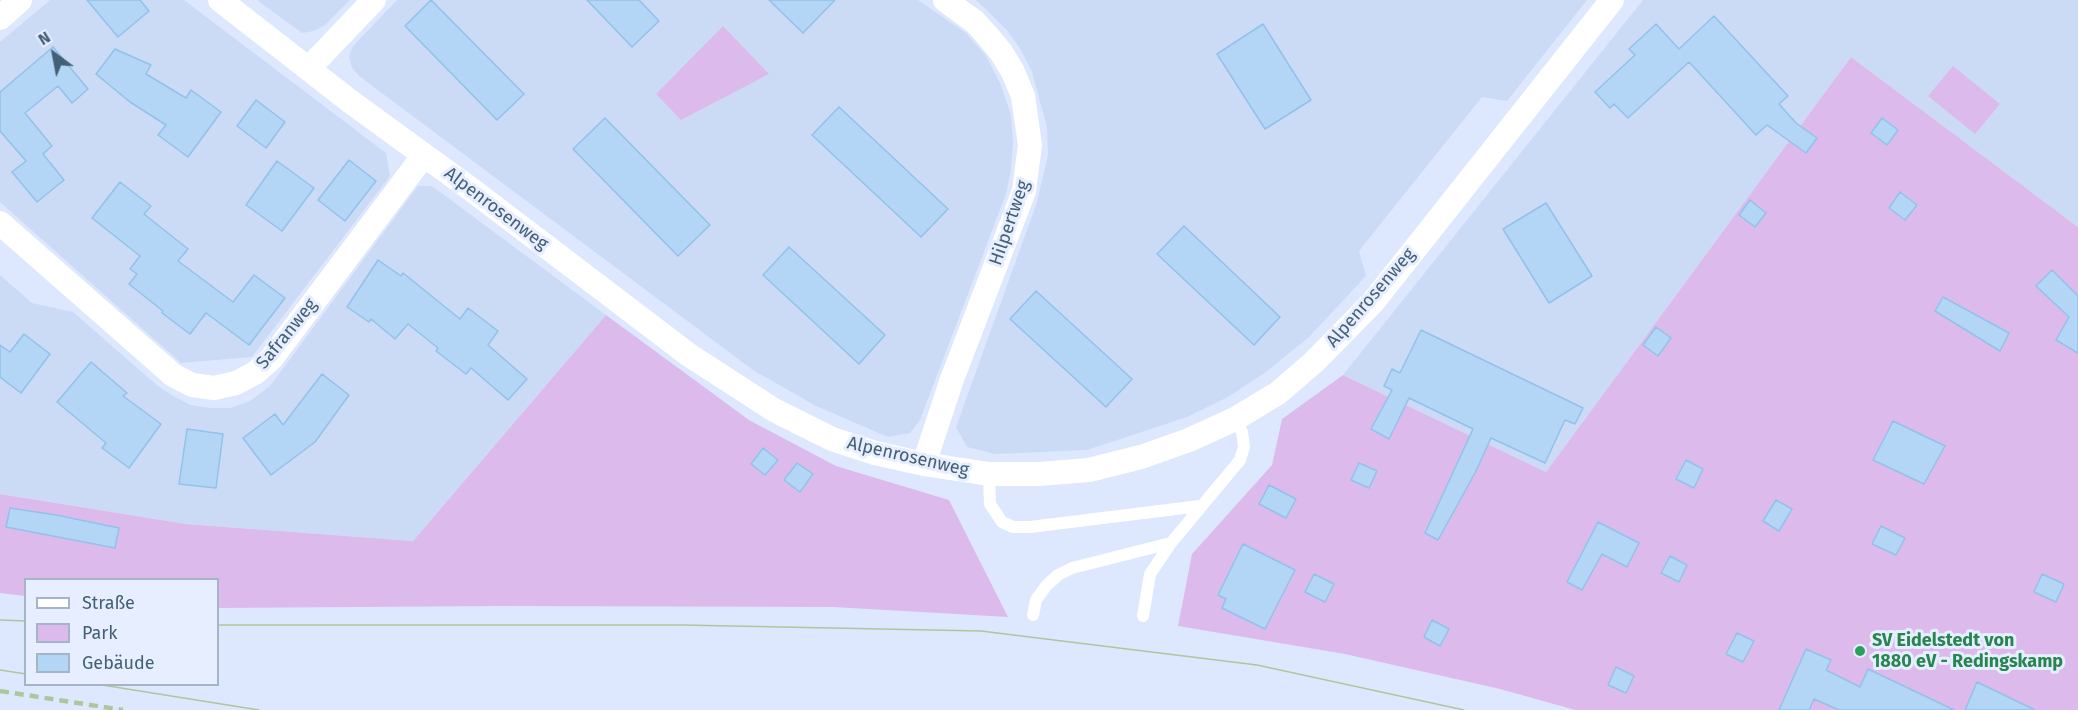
<!DOCTYPE html>
<html>
<head>
<meta charset="utf-8">
<style>
  body { margin:0 }
  #map { position:relative; width:2078px; height:710px; overflow:hidden; background:#dde8fe; font-family:"Fira Sans",sans-serif }
  canvas { display:block }
  .legend { position:absolute; left:24px; top:578px; width:195px; height:108px; box-sizing:border-box; background:#e6eeff; border:2px solid #a5b5c8; margin:0; padding:8px 10px; list-style:none; font-size:18px; color:#446076 }
  .legend li { display:flex; align-items:center; gap:12px; height:30px }
  .legend b { width:30px; border:2px solid #a5b5c8 }
  .north { position:absolute; left:24px; top:24px; width:60px; height:60px; -webkit-text-stroke:4px #e6eeff; paint-order:stroke; rotate:328deg; font-size:16px; font-weight:700; line-height:24px; text-align:center; color:#446076 }
  .north::after { content:''; display:block; margin:auto; width:21px; height:27px; background:#446076; clip-path:polygon(50% 0,100% 100%,50% 72%,0 100%) }
</style>
</head>
<body>
<div id="map">
<canvas width="2078" height="710"></canvas>
<ul class="legend">
<li><b style="height:8px;background:#fff"></b>Straße</li>
<li><b style="height:16px;background:#dcbbec"></b>Park</li>
<li><b style="height:16px;background:#b3d6f6"></b>Gebäude</li>
</ul>
<div class="north">N</div>
</div>
<script>
const c = document.querySelector('canvas').getContext('2d');
c.lineJoin = 'round';
function fillPath(path, color) { c.fillStyle = color; c.fill(path, 'evenodd'); }
const shape = rows => new Path2D(rows.map(r => 'M' + r).join(''));
function stroke(path, color, width, dash) { c.strokeStyle = color; c.lineWidth = width; c.lineCap = dash ? 'butt' : 'round'; c.setLineDash(dash || []); c.stroke(path); }
function write(font, color, halo, rows, align = 'center') {
  c.font = font + ' "Fira Sans",sans-serif'; c.lineWidth = 6; c.setLineDash([]); c.textBaseline = 'middle'; c.strokeStyle = halo; c.fillStyle = color; for (const [text, x, y, turn = 0] of rows) {
    c.save(); c.translate(x, y); c.rotate((+turn || 0) * Math.PI / 180); c.textAlign = isNaN(turn) ? turn : align; if (halo) c.strokeText(text, 0, 0); c.fillText(text, 0, 0); c.restore();
  }
}
fillPath(shape([
  [50,0,184,0,386,153,390,176,252,357,181,363,0,202,0,42],
  [257,0,350,0,325,25,314,31,302,33],
  [397,0,918,0,966,33,986,56,1000,83,1011,115,1013,144,1011,170,1006,194,920,420,910,433,888,437,816,406,753,370,359,76,352,68,349,56,353,46],
  [976,0,1587,0,1507,101,1482,97,1359,251,1366,276,1309,337,1266,372,1228,397,1187,417,1087,450,995,454,967,447,956,427,1037,202,1048,155,1047,127,1032,72,1021,50,1006,29],
  [1643,0,2078,0,2078,227,1851,57,1546,472,1343,375],
  [418,186,432,186,606,315,413,541,186,524,0,494,0,275,32,303,73,312,158,386,175,397,191,405,210,408,230,408,250,401,270,386]
]), '#cbdbf6');
fillPath(shape([
  [723,26,769,74,681,120,656,94],
  [1851,57,2078,227,2078,710,1575,710,1500,689,1345,654,1178,626,1192,554,1272,465,1282,419,1343,375,1546,472],
  [1953,66,2000,104,1975,134,1928,96],
  [606,315,749,420,836,466,949,500,1008,617,833,607,503,606,218,608,218,580,26,580,25,596,0,593,0,494,186,524,413,541]
]), '#dcbbec');
const building = shape([
  [87,0,140,0,149,11,118,37,87,0],
  [431,0,524,94,497,120,405,26,431,0],
  [587,0,639,0,659,21,632,47,587,0],
  [769,0,835,0,803,33,769,0],
  [1714,16,1788,96,1779,104,1796,123,1817,138,1806,153,1767,125,1756,135,1689,62,1628,118,1614,104,1610,108,1595,92,1635,55,1629,49,1656,24,1679,49,1714,16],
  [1263,24,1311,100,1265,129,1217,54,1263,24],
  [53,47,88,89,72,103,58,86,25,113,52,146,43,154,64,180,37,202,12,172,26,161,0,131,0,92,53,47],
  [115,49,151,65,146,74,186,98,191,90,221,112,188,157,158,135,166,125,130,102,96,74,115,49],
  [256,100,285,122,266,148,237,126,256,100],
  [839,107,948,209,921,237,812,135,839,107],
  [605,118,710,225,678,256,573,149,605,118],
  [1882,118,1898,130,1887,145,1871,133,1882,118],
  [349,160,376,181,345,221,318,200,349,160],
  [277,161,314,188,282,231,246,205,277,161],
  [120,182,151,206,144,214,188,249,178,261,233,302,254,275,285,298,249,345,206,313,190,334,162,313,163,311,129,284,137,274,130,269,140,256,92,218,120,182],
  [1900,192,1917,205,1905,220,1889,208,1900,192],
  [1750,200,1766,213,1755,227,1739,215,1750,200],
  [1546,203,1592,276,1549,303,1503,229,1546,203],
  [1184,226,1280,317,1254,345,1157,254,1184,226],
  [789,247,885,335,859,364,763,275,789,247],
  [378,260,401,276,403,273,460,319,468,308,498,331,488,345,527,379,508,400,471,368,466,374,436,351,438,348,408,324,395,339,371,319,369,322,347,307,378,260],
  [2052,270,2078,296,2078,353,2056,340,2069,317,2036,286,2052,270],
  [1036,291,1132,379,1106,407,1010,319,1036,291],
  [1943,297,2009,333,2000,351,1935,311,1943,297],
  [1656,327,1671,338,1658,356,1643,345,1656,327],
  [1421,330,1583,408,1575,424,1565,420,1545,463,1491,438,1475,473,1438,540,1425,533,1473,429,1409,398,1389,439,1371,429,1392,390,1384,386,1392,369,1400,373,1421,330],
  [24,334,50,354,21,393,0,377,0,345,10,352,24,334],
  [91,362,127,393,123,396,161,424,129,468,102,448,106,443,57,402,91,362],
  [322,374,349,395,315,442,271,475,243,438,275,414,283,425,322,374],
  [1893,421,1945,446,1924,484,1873,460,1893,421],
  [187,429,223,434,216,488,179,484,187,429],
  [763,448,778,460,765,475,751,464,763,448],
  [1686,460,1703,469,1694,488,1676,479,1686,460],
  [797,463,813,474,800,492,784,480,797,463],
  [1359,463,1377,471,1369,488,1351,480,1359,463],
  [1269,485,1296,499,1286,518,1259,504,1269,485],
  [1776,500,1792,509,1779,531,1763,521,1776,500],
  [10,508,56,515,119,528,115,548,6,527,10,508],
  [1598,522,1639,543,1627,567,1602,554,1582,590,1567,582,1598,522],
  [1881,526,1905,538,1896,555,1872,544,1881,526],
  [1243,544,1295,570,1265,629,1222,608,1226,599,1218,595,1243,544],
  [1670,556,1687,565,1679,582,1661,573,1670,556],
  [1314,574,1334,584,1325,602,1305,592,1314,574],
  [2042,574,2064,584,2056,602,2034,592,2042,574],
  [1432,620,1449,629,1440,646,1424,637,1432,620],
  [1737,633,1754,641,1743,662,1726,654,1737,633],
  [1806,649,1831,660,1826,670,1860,687,1868,669,1954,710,1839,710,1814,699,1809,710,1779,710,1806,649],
  [1616,667,1634,676,1626,693,1608,685,1616,667],
  [1977,682,2035,710,1965,710,1977,682]
]);
fillPath(building, '#b3d6f6');
stroke(building, '#92c1ea', 1.5);
stroke(shape([
  [989,474,990,504,1002,522,1013,527,1030,527,1200,506],
  [1033,615,1036,600,1046,586,1058,575,1072,568,1171,543],
  [1143,616,1150,574,1171,543,1240,460,1244,447,1242,432,1235,419]
]), '#fff', 12);
stroke(shape([
  [220,0,351,102,472,190,689,355,774,410,832,439,875,453,924,464,989,474,1039,474,1089,470,1141,457,1189,440,1235,419,1278,393,1314,362,1373,302,1612,0],
  [0,18,20,0],
  [309,68,374,0],
  [0,223,173,375,192,385,214,388,236,383,255,373,271,359,424,155],
  [924,464,951,382,1024,191,1030,145,1023,96,1013,72,1001,52,986,34,975,22,945,0]
]), '#fff', 24);
stroke(shape([
  [0,620,26,621],
  [218,625,682,625,981,631,1257,665,1464,710],
  [0,670,26,674],
  [96,684,259,710]
]), '#adc79c', 1.5);
stroke(shape([
  [0,691,123,710]
]), '#adc79c', 4.5, [9, 6]);
for (const [x, y, r, color] of [
  [1860,651,6,"#2e9e5b"]
]) { const dot = new Path2D(); dot.arc(x, y, r, 0, 2 * Math.PI); c.fillStyle = color; c.fill(dot); stroke(dot, '#e6eeff', 2); }
write('18px', '#446076', '#e6eeff', [
  ["Alpenrosenweg",496,209,37],
  ["Hilpertweg",1010,223,-71],
  ["Alpenrosenweg",1371,298,-49],
  ["Safranweg",287,334,-51],
  ["Alpenrosenweg",908,457,13]
]);
write('bold 18px', '#27864d', '#e6eeff', [
  ["SV Eidelstedt von",1872,641],
  ["1880 eV - Redingskamp",1872,662]
], 'left');
</script>
</body>
</html>
